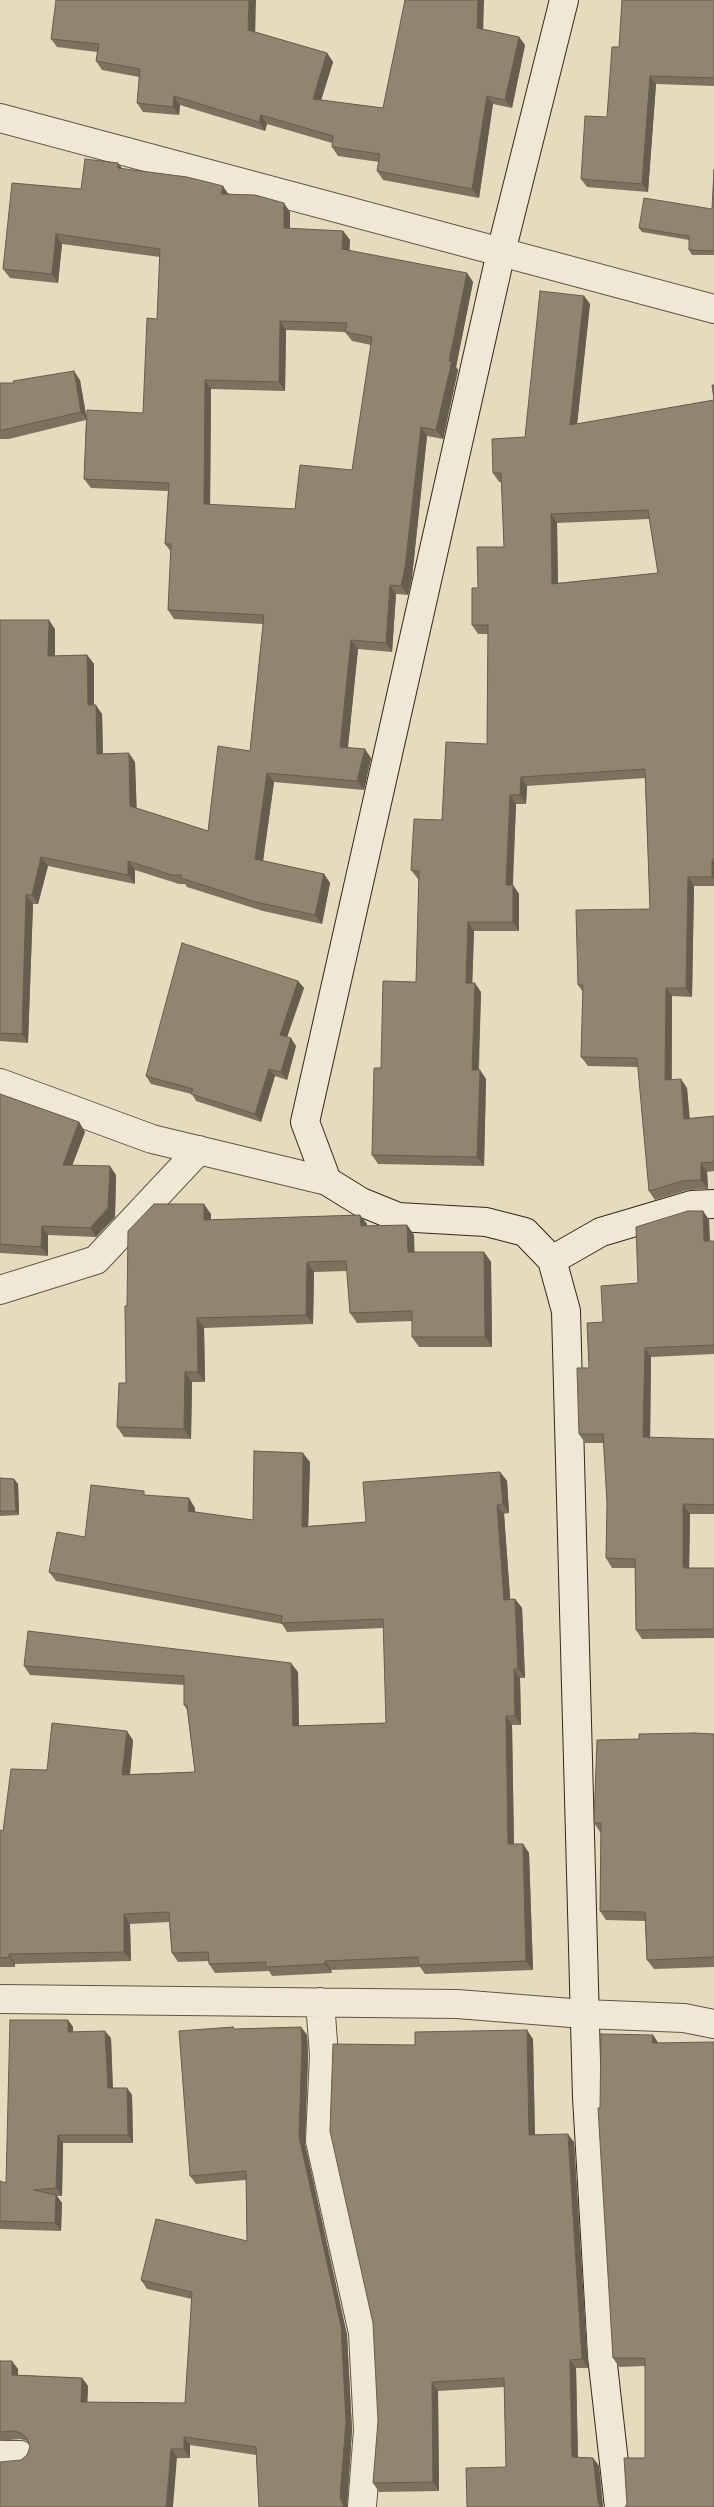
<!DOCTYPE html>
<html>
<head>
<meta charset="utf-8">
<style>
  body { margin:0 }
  canvas { display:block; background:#e5dbbd }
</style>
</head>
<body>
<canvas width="714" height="2507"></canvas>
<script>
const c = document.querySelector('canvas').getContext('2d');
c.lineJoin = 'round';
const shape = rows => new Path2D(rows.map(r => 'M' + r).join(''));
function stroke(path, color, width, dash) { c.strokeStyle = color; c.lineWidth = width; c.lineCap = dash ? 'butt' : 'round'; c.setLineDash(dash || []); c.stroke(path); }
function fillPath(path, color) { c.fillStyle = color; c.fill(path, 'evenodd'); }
const street = shape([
  [0,118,714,309],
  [0,1083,152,1139,327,1181],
  [0,1290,96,1260,199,1150],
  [0,1999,457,2004,584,2014,684,2018,714,2024],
  [320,2002,324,2055,320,2141,363,2333,368,2430,362,2507],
  [0,2455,20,2455]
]);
const secondary = shape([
  [564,0,501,252,305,1122,327,1181,361,1202,398,1217,486,1222,525,1232,552,1260,566,1311,587,2097,602,2356,619,2507],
  [552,1260,601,1232,692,1205,714,1204]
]);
stroke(street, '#635443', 30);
stroke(secondary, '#38271a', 30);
stroke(street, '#eee8d4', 28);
stroke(secondary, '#eee8d4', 28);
fillPath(shape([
  [714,0,714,86,656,84,648,192,587,187,581,179,607,117],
  [483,29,519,37,525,45,512,108,493,104,479,198,383,180,377,171,379,162,338,156,332,147,332,143,267,124,265,131,180,105,179,115,143,112,137,103,139,77,102,70,96,61,97,52,57,47,51,39,255,32,327,53,333,62,321,100,383,108],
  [122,169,228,195,290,212,290,229,343,231,350,240,349,251,467,273,473,282,456,367,458,370,443,439,427,436,412,577,408,595,396,594,392,652,358,649,348,747,371,758,364,790,274,782,263,861,324,874,330,883,322,924,263,911,187,887,185,884,179,884,135,870,135,884,48,866,38,904,33,904,28,1043,0,1041,0,620,55,629,55,656,87,655,94,664,94,705,102,714,103,754,135,762,136,808,208,831,250,751,263,624,174,619,168,610,171,552,165,544,168,491,91,488,84,479,86,420,9,439,0,439,0,383,14,383,80,380,86,417,143,413,157,319,160,257,62,244,58,283,10,278,3,269,81,189],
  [286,330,345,332,352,341,371,345,352,470,295,509,210,505,211,389,285,391],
  [714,170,714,255,692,255,689,250,689,240,642,232,639,228,712,209],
  [584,296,590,304,577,424,714,400,714,385,714,886,694,886,692,997,672,996,672,1080,687,1088,690,1119,714,1116,714,1171,707,1172,708,1189,688,1190,655,1200,649,1191,638,1067,588,1066,581,1057,583,992,578,985,650,909,645,778,527,786,526,804,516,804,513,885,519,894,519,931,474,931,472,983,481,992,479,1070,486,1079,484,1166,378,1164,372,1155,381,1068,416,982,419,879,418,879,411,870,487,744,488,634,478,634,472,625,478,588,504,547,502,482,499,482,493,473,525,437],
  [649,519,658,573,558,583,557,523],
  [298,981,304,988,287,1037,296,1046,287,1080,275,1076,261,1122,196,1101,192,1094,151,1084,146,1076],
  [0,1094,79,1122,85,1132,72,1165,116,1175,115,1217,96,1237,48,1235,48,1256,0,1253,0,1259],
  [703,1211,709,1220,710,1241,714,1242,714,1354,651,1357,650,1438,714,1439,714,1514,690,1514,689,1568,714,1568,714,1638,642,1639,636,1630,635,1568,612,1568,606,1558,607,1503,604,1443,585,1443,579,1434,589,1368,603,1322,638,1283],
  [211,1214,211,1220,360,1215,367,1224,367,1226,407,1225,414,1235,414,1252,484,1252,491,1262,492,1347,419,1347,412,1337,412,1321,357,1323,350,1313,347,1271,314,1272,313,1324,204,1328,205,1382,192,1382,191,1439,124,1437,117,1427,126,1383,127,1306],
  [310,1462,308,1526,366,1522,500,1472,507,1481,509,1513,504,1514,510,1599,515,1599,522,1608,525,1678,520,1678,521,1725,512,1725,514,1844,523,1844,529,1853,533,1970,425,1974,420,1967,331,1970,332,1973,272,1976,269,1971,215,1973,209,1964,209,1961,178,1962,172,1953,169,1922,130,1924,131,1961,15,1964,15,1967,0,1967,0,1830,3,1831,47,1770,133,1740,130,1774,195,1772,187,1710,184,1705,184,1685,30,1675,24,1666,298,1672,299,1726,386,1723,384,1628,287,1632,282,1624,56,1581,49,1572,85,1537,147,1495,195,1508,195,1512,253,1520],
  [0,1478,14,1479,18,1484,19,1515,0,1516],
  [714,1734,714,1967,654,1969,647,1960,645,1921,606,1920,600,1911,601,1832,600,1832,594,1823,639,1739],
  [68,2020,73,2027,73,2032,111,2038,113,2088,127,2088,132,2095,133,2143,63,2143,62,2196,57,2196,62,2203,61,2231,0,2229,0,2181,6,2183],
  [301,2027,307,2035,308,2055,305,2144,347,2335,352,2430,347,2507,259,2507,256,2455,190,2445,190,2458,21,2460,27,2455,30,2447,27,2441,20,2439,0,2441,0,2361,18,2369,18,2375,82,2378,88,2386,87,2402,185,2403,192,2299,147,2289,141,2280,247,2241,246,2180,196,2184,190,2176,235,2029],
  [653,2035,658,2043,714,2507,627,2504,645,2458,645,2366,619,2367,613,2358,600,2108],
  [533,2039,535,2135,574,2142,588,2368,576,2368,578,2457,593,2458,599,2466,603,2507,467,2507,506,2467,504,2387,438,2391,439,2491,379,2492,373,2483,415,2045]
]), '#7e725f');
fillPath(shape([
  [249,0,256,0,255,39,248,30],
  [478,0,484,0,483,36,477,28],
  [519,37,525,45,512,108,505,100],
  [327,53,333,62,319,107,313,99],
  [650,76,656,84,648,192,642,184],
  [174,96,180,105,179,115,173,107],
  [487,96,493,104,479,198,472,189],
  [261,115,267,124,265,131,259,122],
  [118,163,125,172,118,168],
  [223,186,229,195,221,194],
  [284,203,290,212,290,237,284,228],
  [343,231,350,240,349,258,342,249],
  [56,234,62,244,58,283,52,274],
  [467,273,473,282,456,367,458,370,443,439,436,430],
  [584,296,590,304,576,434,570,425],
  [280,321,286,330,285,391,279,382],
  [74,371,80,380,87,420,81,412],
  [205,380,211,389,210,514,204,504],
  [421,427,427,436,412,577,408,595,401,586],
  [551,514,557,523,558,593,552,584],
  [390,585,396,594,392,652,386,643],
  [49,620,55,629,55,665,48,656],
  [351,640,358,649,347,756,340,747],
  [87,655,94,664,94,714,88,705],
  [96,705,102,714,103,763,97,754],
  [365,749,371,758,364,790,357,781],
  [129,753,135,762,137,815,130,806],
  [267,773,274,782,262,868,255,859],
  [521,777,527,786,526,804,520,795],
  [510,795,516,804,512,894,506,885],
  [41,857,48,866,38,904,32,895],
  [712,860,714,863,714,880,712,877],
  [128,861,135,870,135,884,128,875],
  [324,874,330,883,322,924,315,915],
  [688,877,694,886,692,997,686,988],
  [513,885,519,894,519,931,513,922],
  [26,895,33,904,28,1043,22,1034],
  [468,922,474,931,472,992,466,983],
  [298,981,304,988,285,1043,280,1035],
  [475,983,481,992,478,1078,472,1070],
  [666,988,672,996,671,1089,665,1080],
  [291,1038,296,1046,287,1080,281,1072],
  [269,1069,275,1076,261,1122,255,1114],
  [480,1070,486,1079,484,1166,477,1157],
  [681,1079,687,1088,690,1128,684,1119],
  [79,1122,85,1132,69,1174,63,1165],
  [701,1163,707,1172,708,1189,701,1180],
  [110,1166,116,1175,115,1217,96,1237,90,1228],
  [204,1204,211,1214,211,1230,204,1220],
  [703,1211,709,1220,710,1251,704,1241],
  [360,1215,367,1224,368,1236,361,1226],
  [407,1225,414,1235,415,1262,408,1252],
  [42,1226,48,1235,48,1256,41,1247],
  [484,1252,491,1262,492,1347,485,1337],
  [307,1262,314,1272,313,1324,306,1315],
  [197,1318,204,1328,205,1382,198,1372],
  [645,1348,651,1357,650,1447,643,1437],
  [185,1372,192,1382,191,1439,184,1429],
  [303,1453,310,1462,308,1536,302,1527],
  [500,1472,507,1481,509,1513,503,1504],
  [14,1479,18,1484,19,1515,16,1511],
  [189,1498,195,1508,194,1520,188,1511],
  [683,1504,690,1514,689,1574,683,1565],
  [497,1505,504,1514,511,1609,504,1600],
  [515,1599,522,1608,525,1678,518,1669],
  [291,1663,298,1672,299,1735,293,1726],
  [514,1669,520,1678,521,1725,515,1716],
  [506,1716,512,1725,514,1853,508,1844],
  [127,1731,133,1740,129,1784,122,1775],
  [523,1844,529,1853,533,1970,526,1961],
  [124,1914,130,1924,131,1961,124,1952],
  [9,1954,15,1964,15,1967,9,1957],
  [325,1961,331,1970,332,1973,325,1964],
  [68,2020,73,2027,73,2040,68,2032],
  [301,2027,307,2035,308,2055,305,2144,347,2335,352,2430,347,2507,344,2507,340,2497,299,2136],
  [527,2030,533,2039,535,2143,529,2135],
  [105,2031,111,2038,113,2096,108,2088],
  [653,2035,659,2044,652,2043],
  [127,2088,132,2095,133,2143,128,2135],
  [568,2134,574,2142,588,2368,582,2359],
  [58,2135,63,2143,62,2196,56,2188],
  [56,2195,62,2203,61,2231,55,2223],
  [570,2360,576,2368,578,2466,572,2457],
  [12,2361,18,2369,18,2384,12,2375],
  [82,2378,88,2386,87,2411,81,2402],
  [432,2382,438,2391,439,2491,433,2482],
  [184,2437,190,2445,190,2458,184,2449],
  [171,2449,177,2457,173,2507,166,2507],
  [593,2458,599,2466,603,2507,600,2507,598,2501]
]), '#665d4e');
const building = shape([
  [56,0,249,0,248,30,327,53,313,99,383,108,405,0,478,0,477,28,519,37,505,100,487,96,472,189,377,171,380,154,332,147,333,136,261,115,259,122,174,96,173,107,137,103,140,69,96,61,99,44,51,39,56,0],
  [622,0,714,0,714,78,650,76,642,184,581,179,585,116,607,117,612,47,619,47,622,0],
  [85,159,118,163,118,168,187,177,223,186,221,194,255,195,284,203,284,228,343,231,342,249,467,273,449,361,452,361,436,430,421,427,405,568,401,586,390,585,386,643,351,640,340,747,365,749,357,781,267,773,255,859,324,874,315,915,256,902,181,878,181,875,172,875,128,861,128,875,41,857,32,895,26,895,22,1034,0,1033,0,620,49,620,48,656,87,655,88,705,96,705,97,754,129,753,130,806,208,831,218,746,250,751,264,615,168,610,171,544,165,544,169,483,84,479,87,410,143,413,147,318,157,319,160,249,56,234,52,274,3,269,12,183,81,189,85,159],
  [280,321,347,323,345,332,372,337,352,470,300,465,295,509,204,504,205,380,279,382,280,321],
  [714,170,714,251,689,250,689,236,639,228,644,198,712,209,714,170],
  [540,291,584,296,570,425,714,400,712,385,714,385,714,860,712,860,712,877,688,877,686,988,666,988,665,1080,681,1079,684,1119,714,1116,714,1162,701,1163,701,1180,682,1181,649,1191,637,1058,581,1057,583,985,578,985,576,910,650,909,645,769,521,777,520,795,510,795,506,885,513,885,513,922,468,922,466,983,475,983,472,1070,480,1070,477,1157,372,1155,374,1068,381,1068,383,981,416,982,419,871,411,870,414,819,442,820,446,742,487,744,488,625,472,625,472,588,478,588,477,547,504,547,501,473,493,473,492,439,525,437,540,291],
  [648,510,658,573,552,584,551,514,648,510],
  [74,371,81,412,3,430,0,430,0,383,14,383,13,381,74,371],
  [182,943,298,981,280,1035,291,1038,281,1072,269,1069,255,1114,191,1094,193,1089,146,1076,182,943],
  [0,1094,79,1122,63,1165,110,1166,108,1208,90,1228,42,1226,41,1247,0,1244,0,1094],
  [154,1204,204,1204,204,1220,360,1215,361,1226,407,1225,408,1252,484,1252,485,1337,412,1337,412,1311,350,1313,346,1261,307,1262,306,1315,197,1318,198,1372,185,1372,184,1429,117,1427,119,1383,126,1383,125,1306,127,1306,128,1231,154,1204],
  [688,1211,703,1211,704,1241,714,1241,714,1345,645,1348,643,1437,714,1439,714,1505,683,1504,683,1565,684,1568,714,1568,714,1629,636,1630,635,1559,606,1558,607,1503,603,1434,579,1434,577,1368,589,1368,587,1323,603,1322,601,1286,638,1283,636,1227,688,1211],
  [254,1451,303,1453,302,1527,366,1522,363,1482,500,1472,503,1504,497,1505,504,1600,515,1599,518,1669,514,1669,515,1716,506,1716,508,1844,523,1844,526,1961,419,1965,418,1957,325,1961,325,1964,266,1967,266,1962,209,1964,208,1952,172,1953,169,1912,124,1914,124,1952,9,1954,9,1957,0,1958,0,1830,3,1831,11,1769,47,1770,52,1723,127,1731,122,1775,195,1772,187,1705,184,1705,184,1676,24,1666,28,1631,291,1663,293,1726,386,1723,383,1619,281,1623,282,1616,49,1572,57,1532,85,1537,91,1485,144,1491,144,1495,189,1498,188,1511,253,1520,254,1451],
  [0,1478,14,1479,16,1511,0,1511,0,1478],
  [694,1733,714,1734,714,1957,647,1960,645,1912,600,1911,601,1823,594,1823,597,1740,639,1739,639,1734,694,1733],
  [10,2020,68,2020,68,2032,105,2031,108,2088,127,2088,128,2135,58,2135,56,2188,34,2190,56,2195,55,2223,0,2221,0,2181,6,2183,10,2020],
  [233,2027,234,2029,301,2027,302,2047,299,2136,341,2326,346,2421,340,2497,344,2507,259,2507,256,2447,184,2437,184,2449,171,2449,166,2507,0,2507,0,2462,21,2460,27,2455,30,2447,27,2438,21,2433,14,2431,0,2432,0,2361,12,2361,12,2375,82,2378,81,2402,185,2403,192,2292,141,2280,156,2219,247,2241,246,2171,190,2176,179,2031,233,2027],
  [527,2030,529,2135,568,2134,582,2359,570,2360,572,2457,593,2458,598,2501,600,2507,467,2507,466,2468,506,2467,504,2378,432,2382,433,2482,373,2483,378,2421,373,2323,330,2131,333,2044,415,2045,415,2032,527,2030],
  [601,2034,653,2035,652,2043,714,2042,714,2507,625,2507,627,2504,624,2458,645,2458,645,2358,613,2358,598,2108,600,2108,601,2034]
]);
fillPath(building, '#92856f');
stroke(building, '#665d4e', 1);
</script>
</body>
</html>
